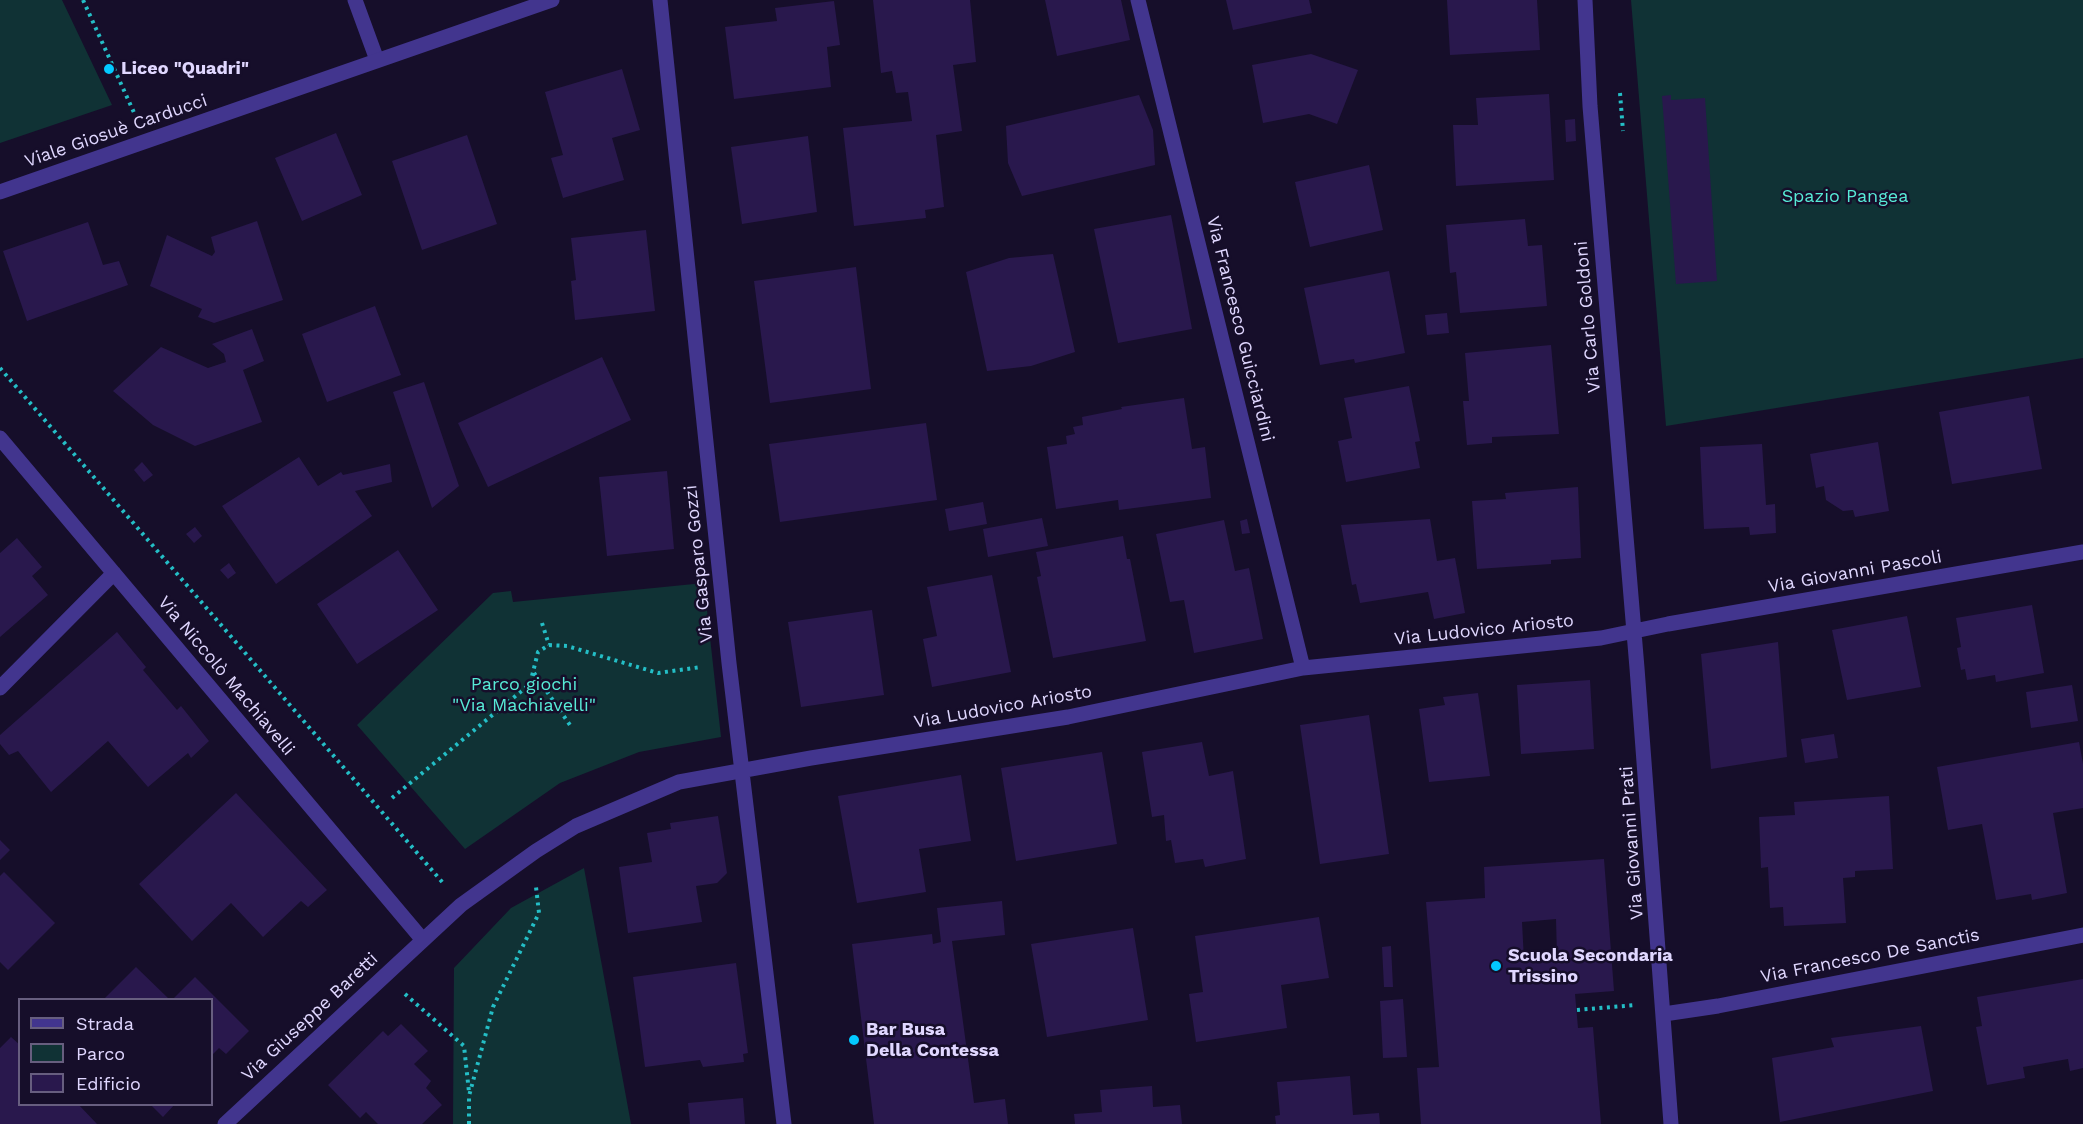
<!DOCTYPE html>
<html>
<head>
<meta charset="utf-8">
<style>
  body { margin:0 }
  #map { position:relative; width:2083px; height:1124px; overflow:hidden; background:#160e2a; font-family:"Work Sans",sans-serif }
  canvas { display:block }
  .legend { position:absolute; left:18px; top:998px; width:195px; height:108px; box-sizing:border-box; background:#160e2a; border:2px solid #675e7f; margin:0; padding:8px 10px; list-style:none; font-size:18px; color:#e0d7ff }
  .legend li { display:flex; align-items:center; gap:12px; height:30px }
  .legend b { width:30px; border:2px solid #675e7f }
</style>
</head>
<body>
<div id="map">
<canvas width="2083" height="1124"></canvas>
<ul class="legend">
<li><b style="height:8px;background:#42358e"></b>Strada</li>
<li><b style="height:16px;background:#103235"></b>Parco</li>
<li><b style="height:16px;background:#29184d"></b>Edificio</li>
</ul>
</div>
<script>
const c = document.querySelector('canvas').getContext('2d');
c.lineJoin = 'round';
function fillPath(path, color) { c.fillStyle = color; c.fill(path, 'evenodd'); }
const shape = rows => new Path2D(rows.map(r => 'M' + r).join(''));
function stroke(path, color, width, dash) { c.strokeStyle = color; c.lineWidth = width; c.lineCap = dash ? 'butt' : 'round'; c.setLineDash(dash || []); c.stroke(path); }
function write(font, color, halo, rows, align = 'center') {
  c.font = font + ' "Work Sans",sans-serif'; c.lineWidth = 5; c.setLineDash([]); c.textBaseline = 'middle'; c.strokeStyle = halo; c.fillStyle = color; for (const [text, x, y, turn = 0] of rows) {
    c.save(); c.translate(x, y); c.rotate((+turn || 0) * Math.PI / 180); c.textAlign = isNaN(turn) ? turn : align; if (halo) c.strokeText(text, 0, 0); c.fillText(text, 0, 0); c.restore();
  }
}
fillPath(shape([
  [0,0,62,0,112,105,0,143],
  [1631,0,2083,0,2083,358,1666,426],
  [704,583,721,737,639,752,560,783,465,849,357,725,493,593,511,591,513,602],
  [584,868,631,1124,453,1124,454,968,511,908]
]), '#103235');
fillPath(shape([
  [873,0,970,0,976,62,953,65,962,131,936,135,944,207,925,210,926,218,854,226,843,128,912,121,908,92,896,93,892,71,881,73],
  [1045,0,1121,0,1130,40,1057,56],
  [1226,0,1309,0,1312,13,1233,30],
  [1447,0,1537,0,1540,50,1450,55],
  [834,1,840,45,827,47,831,87,734,99,725,27,777,21,775,8],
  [1311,54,1358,70,1337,124,1309,114,1263,123,1252,65],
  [622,69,640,130,612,138,624,180,563,198,551,158,563,155,545,92],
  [1549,94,1554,180,1456,186,1453,125,1478,125,1476,98],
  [1139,95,1153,130,1155,165,1022,196,1008,163,1006,126],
  [1671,95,1671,100,1705,98,1717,281,1676,284,1662,96],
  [1575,119,1576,141,1566,142,1565,120],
  [336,133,362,195,302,221,275,158],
  [467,135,497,224,422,250,392,161],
  [808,136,817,212,742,224,731,147],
  [1369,165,1383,230,1310,247,1295,182],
  [1171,215,1192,329,1118,343,1094,229],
  [1525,219,1528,246,1542,245,1547,306,1460,313,1456,272,1450,273,1446,225],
  [257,221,283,300,214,323,198,317,202,309,150,286,167,235,212,256,215,252,211,237],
  [88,222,103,265,119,261,128,285,27,321,3,251],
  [646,230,655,311,575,320,571,281,576,280,571,238],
  [1053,254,1075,352,1031,366,987,371,966,272,1009,258],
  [856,267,871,389,770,403,754,281],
  [1389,271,1405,353,1355,363,1354,359,1320,365,1304,288],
  [375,306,401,375,327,402,302,334],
  [1447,313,1449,333,1427,335,1425,315],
  [252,329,264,361,243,370,262,422,195,446,153,425,113,391,161,347,208,368,226,362,224,354,212,344],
  [1551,345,1559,434,1492,437,1492,443,1467,445,1463,401,1469,401,1465,353],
  [602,357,631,420,488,487,458,423],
  [424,382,459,486,432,508,393,392],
  [1409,386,1420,441,1415,442,1420,468,1346,482,1338,441,1352,438,1344,398],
  [2029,396,2042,469,1952,484,1939,412],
  [1184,398,1192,449,1205,447,1211,498,1119,510,1118,500,1056,509,1047,447,1067,444,1066,436,1075,434,1073,427,1083,425,1082,417,1122,409,1121,407],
  [926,423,937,500,780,522,769,444],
  [1878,442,1889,511,1855,517,1853,510,1843,511,1826,500,1824,486,1816,488,1810,454],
  [1762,444,1766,505,1775,504,1776,533,1750,535,1749,527,1704,529,1700,447],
  [299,457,318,486,341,472,343,475,390,464,392,482,355,491,372,516,276,584,222,506],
  [142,462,153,475,144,482,134,470],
  [667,471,674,549,607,556,599,477],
  [1578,487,1581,558,1551,560,1551,564,1477,569,1472,501,1506,499,1505,493],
  [983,502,987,524,949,531,945,509],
  [1042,518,1048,546,988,557,983,529],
  [1247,519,1250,533,1242,534,1240,521],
  [1430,519,1437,561,1455,558,1465,613,1434,619,1428,592,1360,603,1356,584,1352,585,1341,525],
  [1224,520,1235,571,1249,568,1263,639,1194,653,1184,600,1170,602,1156,534],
  [195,527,202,536,194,543,186,534],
  [1123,536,1127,559,1130,559,1146,641,1053,658,1037,577,1041,576,1036,552],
  [17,538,42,567,32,576,48,595,0,637,0,553],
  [398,550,438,610,357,664,317,604],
  [229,563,236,573,228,579,220,570],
  [992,575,1011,672,932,687,923,639,937,636,927,587],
  [2032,605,2044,673,1996,682,1995,675,1967,680,1965,669,1961,670,1957,648,1961,647,1956,618],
  [872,610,884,695,801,707,788,622],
  [1907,616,1921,687,1847,700,1832,630],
  [117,632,146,667,143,670,177,710,181,706,209,741,191,758,188,753,148,787,108,741,51,792,18,751,9,755,0,744,0,735],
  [1778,642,1787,757,1711,769,1701,654],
  [1590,680,1594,749,1521,754,1517,685],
  [2072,685,2078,721,2031,728,2026,692],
  [1478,693,1490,776,1429,782,1419,709,1445,705,1443,697],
  [1369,715,1389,854,1320,864,1300,725],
  [1834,734,1838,758,1805,763,1801,739],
  [1202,742,1209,776,1233,771,1246,859,1205,867,1203,859,1175,863,1171,840,1166,841,1164,815,1152,817,1142,752],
  [2079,742,2083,764,2083,808,2053,813,2067,893,2032,900,2031,894,1996,900,1982,824,1948,830,1937,767],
  [1102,752,1117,844,1016,861,1001,768],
  [961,775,971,841,919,849,926,892,857,903,838,796],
  [236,793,327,890,308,907,301,901,263,937,231,903,192,941,139,884],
  [1889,796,1893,869,1855,871,1855,877,1843,878,1846,923,1784,926,1783,907,1770,908,1768,867,1761,868,1759,817,1795,815,1794,802],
  [718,816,727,873,717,883,696,886,702,922,628,933,619,867,652,862,647,833,671,829,670,823],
  [0,840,10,850,0,860],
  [1604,859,1614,991,1575,994,1578,1028,1593,1027,1601,1124,1421,1124,1417,1068,1439,1067,1426,902,1485,898,1484,867],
  [1556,919,1557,957,1524,960,1522,922],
  [4,872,55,923,8,970,0,962,0,876],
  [1002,901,1005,935,952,941,974,1103,1005,1099,1008,1124,874,1124,852,944,932,934,933,944,941,942,937,908],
  [1319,917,1329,978,1281,985,1287,1028,1196,1042,1189,994,1203,992,1195,936],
  [1133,928,1148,1020,1047,1037,1031,944],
  [1391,946,1393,987,1384,987,1382,947],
  [736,963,748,1053,743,1054,744,1062,703,1067,700,1060,645,1067,633,977],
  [136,967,169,999,104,999],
  [195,977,249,1031,226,1054,219,1048,212,1055,212,999,173,999],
  [2083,979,2083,1068,2070,1071,2068,1059,2023,1067,2025,1078,1987,1085,1976,1027,1982,1026,1977,997],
  [1403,999,1407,1057,1383,1058,1380,1001],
  [401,1024,428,1051,414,1064,431,1081,426,1088,442,1105,422,1124,378,1124,366,1112,360,1118,328,1085,383,1031,388,1036],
  [1921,1026,1933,1091,1780,1122,1772,1058,1834,1047,1831,1038],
  [11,1037,20,1045,20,1104,78,1104,97,1124,0,1124,0,1048],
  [1350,1076,1353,1115,1379,1113,1380,1124,1276,1124,1275,1116,1280,1115,1277,1082],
  [1152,1086,1153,1107,1180,1105,1182,1124,1075,1124,1074,1114,1102,1112,1100,1090],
  [743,1098,745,1124,690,1124,688,1103],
  [150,1104,175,1104,163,1117]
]), '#29184d');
stroke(shape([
  [83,0,136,117],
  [1620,93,1623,131],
  [0,368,443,883],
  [542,623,549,645],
  [534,673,570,725],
  [392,798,530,684,538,652,549,645,567,646,658,673,701,667],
  [405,994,464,1046,469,1092],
  [1577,1010,1636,1005],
  [469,1124,469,1096,493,1007,539,913,536,887]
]), '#24bec6', 4, [3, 4.5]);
stroke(shape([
  [355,0,377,60]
]), '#42358e', 15);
stroke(shape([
  [660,0,729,663,784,1124],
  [1138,0,1303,668],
  [1585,0,1590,106,1637,668,1671,1124],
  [0,192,552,0],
  [0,438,422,939],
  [0,688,114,573],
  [1664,1014,1718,1006,2083,935],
  [225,1124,461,905,536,851,576,826,679,782,811,758,1068,717,1303,668,1601,638,1668,624,2083,552]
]), '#42358e', 15);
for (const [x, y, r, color] of [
  [109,69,6,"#03c9ff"],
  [1496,966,6,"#03c9ff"],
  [854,1040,6,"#03c9ff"]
]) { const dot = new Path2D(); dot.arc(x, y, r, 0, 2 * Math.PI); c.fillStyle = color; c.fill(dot); stroke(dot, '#160e2a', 2); }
write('bold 18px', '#e0d7ff', '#160e2a', [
  ["Liceo \"Quadri\"",121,69],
  ["Scuola Secondaria",1508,956],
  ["Trissino",1508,977],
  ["Bar Busa",866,1030],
  ["Della Contessa",866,1051]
], 'left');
write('18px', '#e0d7ff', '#160e2a', [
  ["Viale Giosuè Carducci",116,131,-19],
  ["Via Carlo Goldoni",1588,317,-95],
  ["Via Francesco Guicciardini",1240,329,76],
  ["Via Gasparo Gozzi",699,564,-96],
  ["Via Giovanni Pascoli",1855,572,-10],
  ["Via Ludovico Ariosto",1484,630,-6],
  ["Via Niccolò Machiavelli",226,676,50],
  ["Via Ludovico Ariosto",1003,707,-10],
  ["Via Giovanni Prati",1632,843,-94],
  ["Via Francesco De Sanctis",1870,956,-11],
  ["Via Giuseppe Baretti",310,1017,-43]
]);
write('18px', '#57ebd7', '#160e2a', [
  ["Spazio Pangea",1845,197],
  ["Parco giochi",524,685],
  ["\"Via Machiavelli\"",524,706]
]);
</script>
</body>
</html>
